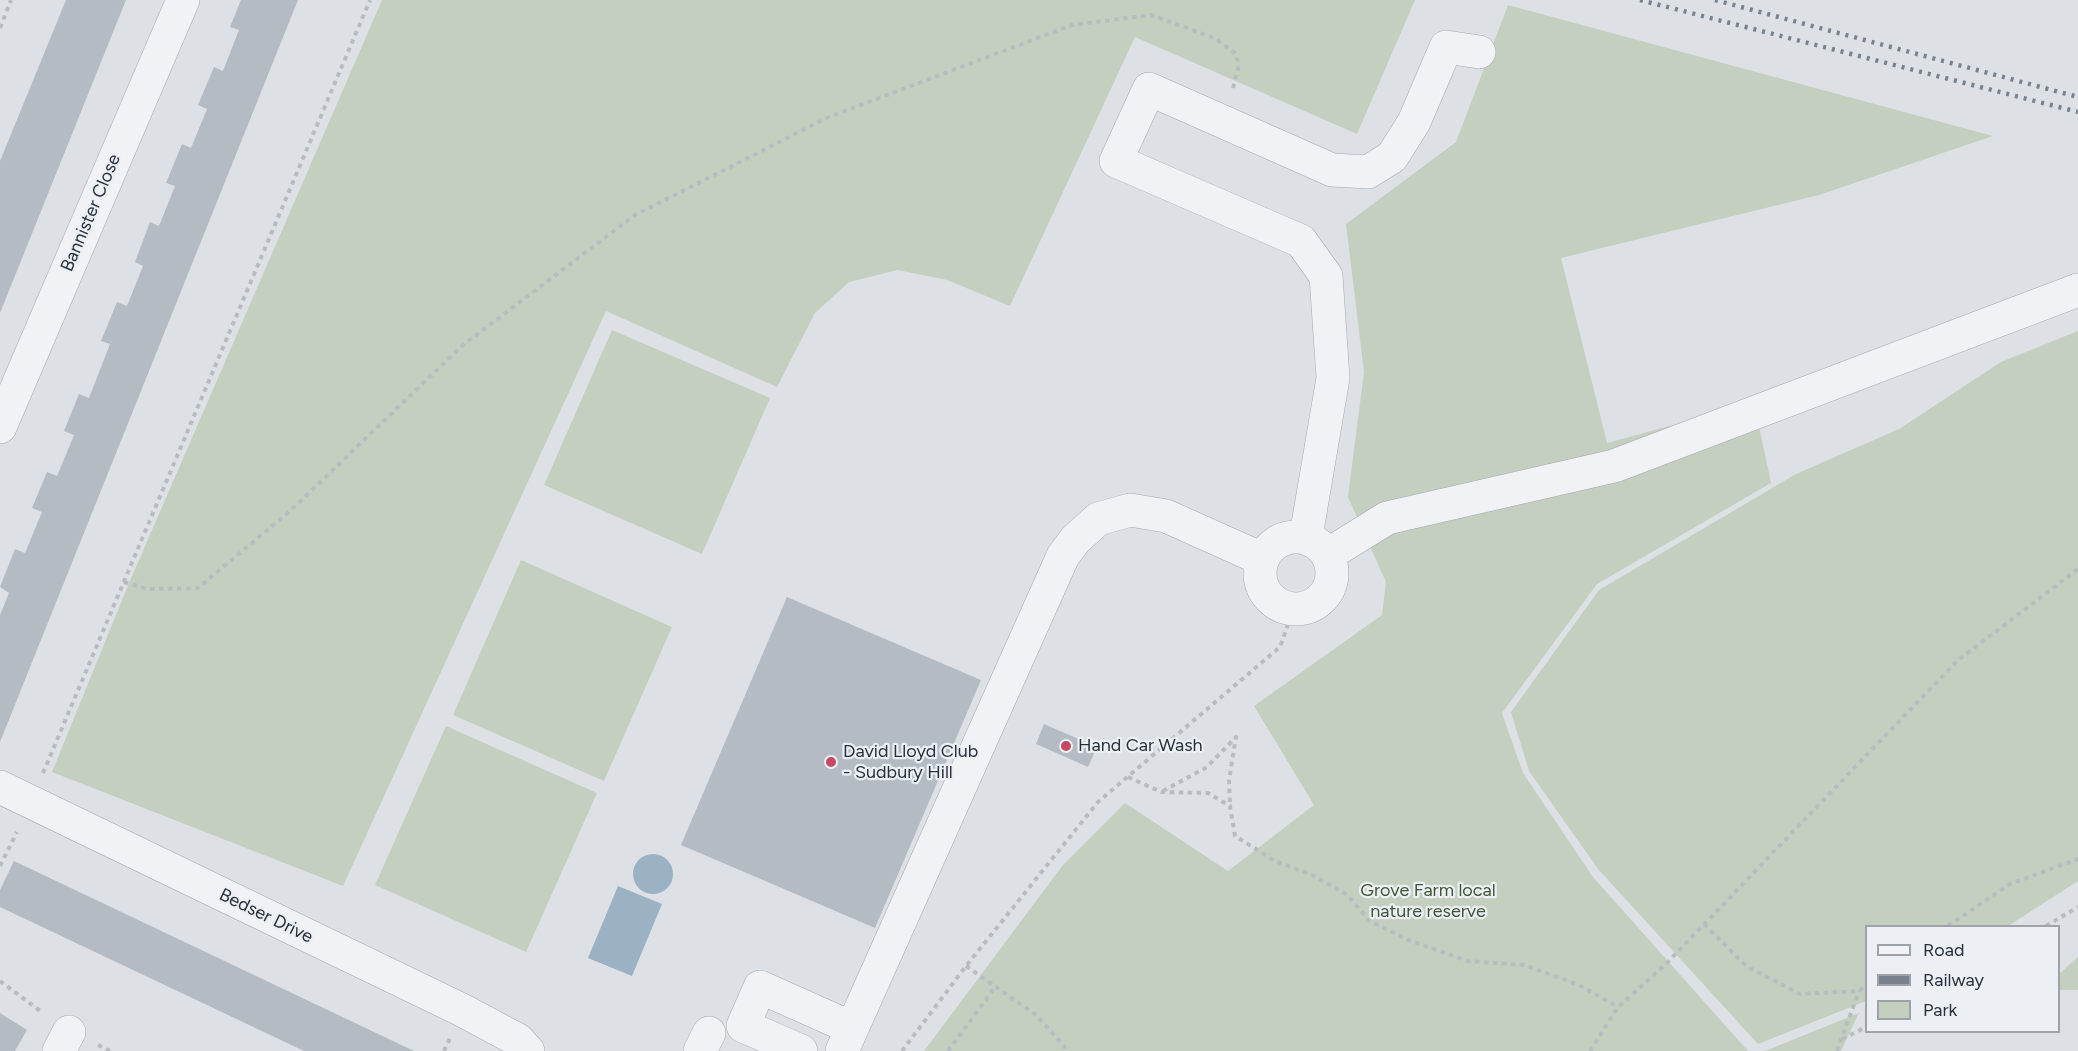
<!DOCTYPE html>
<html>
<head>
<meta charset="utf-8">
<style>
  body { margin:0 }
  #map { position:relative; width:2078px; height:1051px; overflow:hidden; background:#dde1e6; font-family:Figtree,sans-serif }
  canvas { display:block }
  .legend { position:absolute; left:1865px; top:925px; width:195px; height:108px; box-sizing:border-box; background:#ecf0f4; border:2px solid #9ea3aa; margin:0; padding:8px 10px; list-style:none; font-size:18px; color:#28303c }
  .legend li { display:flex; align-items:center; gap:12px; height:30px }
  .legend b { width:30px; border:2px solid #9ea3aa }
</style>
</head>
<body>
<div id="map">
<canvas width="2078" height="1051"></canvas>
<ul class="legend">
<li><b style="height:8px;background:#f0f2f5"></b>Road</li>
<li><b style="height:8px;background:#78828e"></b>Railway</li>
<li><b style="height:16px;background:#c4cfbf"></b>Park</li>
</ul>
</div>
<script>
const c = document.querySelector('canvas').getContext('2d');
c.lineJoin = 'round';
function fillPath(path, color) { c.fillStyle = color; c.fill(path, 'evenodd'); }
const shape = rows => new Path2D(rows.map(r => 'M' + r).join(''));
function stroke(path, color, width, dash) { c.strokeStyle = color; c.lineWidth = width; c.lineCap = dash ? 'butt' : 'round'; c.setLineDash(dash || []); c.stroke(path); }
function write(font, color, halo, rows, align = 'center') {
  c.font = font + ' Figtree,sans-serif'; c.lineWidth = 4.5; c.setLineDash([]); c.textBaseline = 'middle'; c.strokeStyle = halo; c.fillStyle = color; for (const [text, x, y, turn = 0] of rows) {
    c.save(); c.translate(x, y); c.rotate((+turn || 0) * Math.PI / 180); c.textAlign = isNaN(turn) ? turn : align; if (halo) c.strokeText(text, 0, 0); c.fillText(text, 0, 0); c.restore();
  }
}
fillPath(shape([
  [382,0,1415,0,1357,134,1135,37,1010,306,947,280,897,270,849,282,815,313,777,387,606,311,343,886,52,772,129,583],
  [1508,5,1993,136,1819,195,1561,258,1607,443,1754,403,1771,483,1597,584,1502,713,1523,773,1593,877,1748,1051,924,1051,1063,865,1125,803,1228,871,1314,805,1254,706,1382,615,1386,582,1348,497,1364,372,1346,224,1456,142],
  [612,330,770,398,702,554,544,485],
  [2078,331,2078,881,2008,926,1866,926,1866,1001,1758,1044,1598,869,1529,771,1511,712,1599,590,1796,474,1899,429,2001,362],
  [521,560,672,627,604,781,453,715],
  [446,726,597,793,526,952,375,885],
  [2078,957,2078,990,2059,990,2059,974],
  [1859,1013,1841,1051,1765,1051]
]), '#c4cfbf');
fillPath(shape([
  '633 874a20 20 0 1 1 40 0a20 20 0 1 1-40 0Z',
  [618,886,662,904,632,976,588,958]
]), '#9ab2c4');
fillPath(shape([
  [66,0,126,0,0,313,0,161],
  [241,0,298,0,0,742,0,615,9,593,0,587,15,549,25,553,42,512,32,508,47,472,57,476,74,435,64,431,79,394,89,398,110,344,101,341,117,302,127,306,143,266,135,262,150,222,159,226,175,186,166,183,182,144,191,148,207,109,198,105,214,67,223,71,239,30,230,27],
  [787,597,981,680,875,928,681,845],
  [1044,724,1097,747,1088,767,1036,744],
  [14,861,414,1051,304,1051,0,907,0,890],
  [0,1013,27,1030,15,1051,0,1051]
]), '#b5bbc2');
const minor = shape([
  [0,427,183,0],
  [1306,536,1333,378,1326,276,1301,241,1116,161,1149,89,1332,170,1368,172,1392,157,1414,122,1446,47,1479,52],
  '1260 573a36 36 0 1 1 72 0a36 36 0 1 1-72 0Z',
  [1329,554,1387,518,1614,466,2078,290],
  [0,787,462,1010,518,1040,528,1051],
  [59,1051,69,1032],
  [700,1051,709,1033],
  [801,1051,743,1026,760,987,852,1028],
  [842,1051,1063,556,1075,540,1098,519,1130,510,1166,516,1262,559]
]);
stroke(minor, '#a3a8b0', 34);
stroke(shape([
  [0,28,11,0],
  [124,582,148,589,198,588,289,512,463,345,635,215,829,117,1072,25,1151,15,1214,38,1235,53,1239,65,1233,88],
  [43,773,370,0],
  [1128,777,1161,792,1208,793,1230,806,1235,836,1275,861,1312,875,1346,894,1370,921,1408,940,1468,961,1524,965,1579,985,1618,1007],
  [1163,791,1207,767,1236,737,1229,780,1230,805],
  [0,866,17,832],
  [1704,924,1746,966,1800,994,1859,991,1866,985],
  [1948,926,2010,884,2078,859],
  [2046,926,2078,907],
  [966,966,1036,1015,1064,1046,1065,1051],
  [0,981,43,1013],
  [1842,1039,1866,1027],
  [98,1045,110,1051],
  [444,1051,450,1038],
  [902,1051,966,966,1098,802,1280,647,1293,610],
  [948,1051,995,987],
  [1590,1051,1618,1007,1666,964,1957,661,2078,569],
  [1837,1051,1859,991]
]), '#b8bcc1', 4, [4.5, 4.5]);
stroke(minor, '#f0f2f5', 33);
stroke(shape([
  [1640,0,2078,112],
  [1715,0,2078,97]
]), '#78828e', 4.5, [3, 6]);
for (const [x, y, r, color] of [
  [1066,746,6,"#c54865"],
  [831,762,6,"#c54865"]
]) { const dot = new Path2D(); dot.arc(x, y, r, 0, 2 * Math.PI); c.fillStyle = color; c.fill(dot); stroke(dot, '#ecf0f4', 2); }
write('18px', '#28303c', '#ecf0f4', [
  ["Bannister Close",91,213,-67],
  ["Bedser Drive",266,916,26]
]);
write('18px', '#28303c', '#ecf0f4', [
  ["Hand Car Wash",1078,746],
  ["David Lloyd Club",843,752],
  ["- Sudbury Hill",843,773]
], 'left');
write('18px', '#3e5636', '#ecf0f4', [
  ["Grove Farm local",1428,891],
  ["nature reserve",1428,912]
]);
</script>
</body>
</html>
